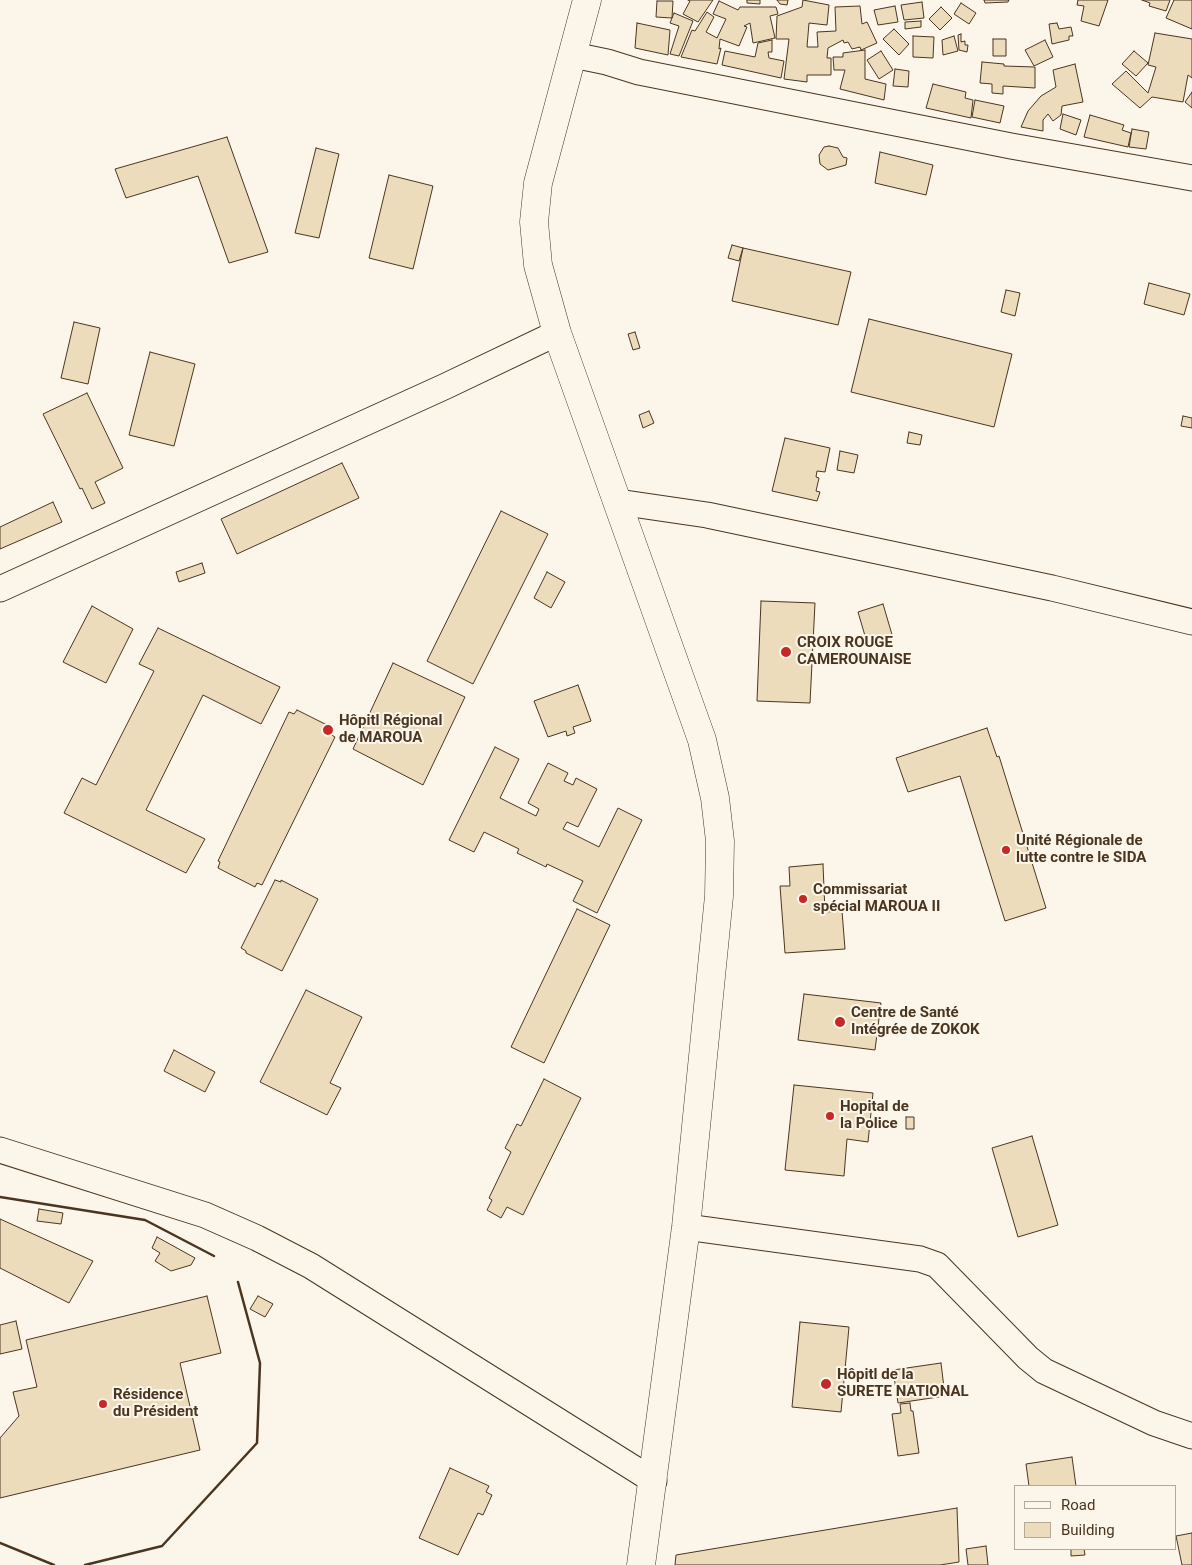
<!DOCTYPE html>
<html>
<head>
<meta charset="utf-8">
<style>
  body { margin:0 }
  #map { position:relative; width:1192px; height:1565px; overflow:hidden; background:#fbf6e9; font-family:Roboto,sans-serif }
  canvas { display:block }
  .legend { position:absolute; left:1014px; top:1485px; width:162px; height:65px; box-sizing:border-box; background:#fbf6e9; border:1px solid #b4a999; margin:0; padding:6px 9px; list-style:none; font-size:15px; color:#4a3520 }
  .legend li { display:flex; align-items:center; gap:10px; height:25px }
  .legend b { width:25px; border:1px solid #b4a999 }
</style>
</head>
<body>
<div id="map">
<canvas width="1192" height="1565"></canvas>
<ul class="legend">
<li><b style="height:6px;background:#fbf6e9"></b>Road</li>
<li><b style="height:14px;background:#ecdcbc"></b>Building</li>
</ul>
</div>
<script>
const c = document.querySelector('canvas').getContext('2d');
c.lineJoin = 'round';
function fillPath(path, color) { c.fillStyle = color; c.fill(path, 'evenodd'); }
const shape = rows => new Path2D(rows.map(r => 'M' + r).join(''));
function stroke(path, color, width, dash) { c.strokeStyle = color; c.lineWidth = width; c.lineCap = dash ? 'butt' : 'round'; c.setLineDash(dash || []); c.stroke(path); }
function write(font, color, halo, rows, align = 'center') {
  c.font = font + ' Roboto,sans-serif'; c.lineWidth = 4; c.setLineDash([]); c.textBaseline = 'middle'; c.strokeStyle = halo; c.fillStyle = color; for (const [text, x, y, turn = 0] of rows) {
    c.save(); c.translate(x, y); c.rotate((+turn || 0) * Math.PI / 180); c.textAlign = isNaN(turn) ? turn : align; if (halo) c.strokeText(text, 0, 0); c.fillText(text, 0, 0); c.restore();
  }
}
const building = shape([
  [688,0,713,0,698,22,683,14,690,1,688,0],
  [747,0,760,0,760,4,747,3,747,0],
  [777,0,788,0,787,5,780,4,777,0],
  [803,0,829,5,827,25,809,23,807,47,818,47,817,32,836,31,835,7,860,6,862,24,867,22,877,43,861,50,860,47,852,49,848,42,844,43,843,40,828,48,827,58,831,58,831,75,807,75,807,82,784,79,789,39,776,39,777,16,802,7,803,0],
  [984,0,1009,0,1008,2,985,3,984,0],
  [1078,0,1108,0,1099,26,1081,21,1084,6,1077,5,1078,0],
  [1142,0,1170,0,1166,11,1149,6,1150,3,1142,0],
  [1174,0,1192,0,1192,29,1166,18,1174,0],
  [657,1,673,1,672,18,656,17,657,1],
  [719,1,738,10,740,7,776,7,778,14,770,16,775,38,753,43,750,23,744,26,747,27,739,46,720,39,719,49,721,48,717,64,681,57,692,30,695,31,707,12,714,17,706,32,717,38,726,19,713,14,719,1],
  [922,2,924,18,904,20,901,5,922,2],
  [961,3,976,13,969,24,954,14,961,3],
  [895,6,898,22,878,25,874,10,895,6],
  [941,7,952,18,940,30,929,19,941,7],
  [674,13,693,21,679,56,670,54,679,26,670,23,674,13],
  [921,21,921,27,905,29,905,22,921,21],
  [637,23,670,30,668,55,635,48,637,23],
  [1057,23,1059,29,1071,27,1073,36,1069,36,1069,40,1052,44,1049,24,1057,23],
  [894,29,909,44,899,55,883,39,894,29],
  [1155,33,1192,39,1192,78,1188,75,1183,102,1152,97,1140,108,1112,84,1126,71,1148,93,1156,67,1148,65,1155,33],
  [961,34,961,42,965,41,965,45,968,45,967,52,959,50,958,35,961,34],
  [913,36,934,37,933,58,913,57,913,36],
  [954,36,958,51,943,55,942,40,954,36],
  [993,39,1006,39,1006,56,993,56,993,39],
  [772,40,772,52,768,52,769,58,784,61,781,78,722,65,725,51,755,57,758,43,772,40],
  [1045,40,1053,57,1034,66,1025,50,1045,40],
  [865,50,865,79,886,84,884,100,840,89,845,70,834,70,833,57,843,57,843,53,865,50],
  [881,51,893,70,879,79,867,60,881,51],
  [1134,51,1148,63,1136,76,1122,64,1134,51],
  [982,62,1004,64,1004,66,1035,67,1035,88,1003,86,1003,94,992,93,992,84,980,83,982,62],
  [1075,64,1083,102,1062,106,1061,115,1053,121,1048,114,1043,120,1043,131,1021,127,1028,111,1041,96,1056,87,1053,70,1075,64],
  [895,69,909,71,908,87,893,86,895,69],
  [933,84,966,92,965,98,973,100,971,118,926,108,933,84],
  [1192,92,1192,108,1185,102,1192,92],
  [975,100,1004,106,1000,123,972,117,975,100],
  [1063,114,1081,120,1076,135,1060,129,1063,114],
  [1090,115,1124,125,1122,130,1131,133,1128,147,1084,137,1090,115],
  [1132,129,1149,132,1146,149,1129,147,1132,129],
  [227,137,268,252,229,263,198,176,126,198,115,169,227,137],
  [829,146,838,148,843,157,847,158,846,165,828,170,820,164,819,155,824,147,829,146],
  [316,148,339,154,319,238,295,233,316,148],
  [880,152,933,165,926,195,875,183,880,152],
  [389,175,433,186,413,269,369,258,389,175],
  [732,245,743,248,739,261,728,258,732,245],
  [743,248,851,272,838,325,732,301,743,248],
  [1149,283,1190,294,1184,315,1144,304,1149,283],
  [1006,290,1020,293,1015,316,1001,312,1006,290],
  [869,319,1012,354,994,427,851,392,869,319],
  [74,322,100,328,88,384,61,378,74,322],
  [635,332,640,348,633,350,628,334,635,332],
  [150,352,195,364,174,446,129,435,150,352],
  [87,393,123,468,95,482,105,503,92,509,82,488,80,489,43,414,87,393],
  [649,411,654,423,643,428,639,415,649,411],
  [1183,416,1192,418,1192,428,1181,426,1183,416],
  [909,432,922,435,920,445,907,443,909,432],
  [785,438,830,448,825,472,817,471,816,477,819,478,816,491,820,492,817,501,772,491,785,438],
  [840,451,858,455,854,473,837,470,840,451],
  [342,463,359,498,237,554,221,519,342,463],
  [53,502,62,522,0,549,0,527,53,502],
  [501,511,548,534,473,684,427,661,501,511],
  [202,563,205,573,179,582,176,572,202,563],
  [547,572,565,582,551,608,534,598,547,572],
  [761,601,815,603,810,703,757,701,761,601],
  [883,604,893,638,868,646,858,612,883,604],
  [92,606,133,629,106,683,63,662,92,606],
  [158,628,280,687,261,724,203,695,146,810,205,839,186,873,64,813,82,778,96,785,154,671,139,664,158,628],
  [393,663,465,697,423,785,353,749,393,663],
  [578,685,591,721,573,727,575,733,567,736,566,731,548,737,534,701,578,685],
  [297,710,333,728,330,734,335,737,262,885,257,883,255,887,218,868,220,862,218,861,289,712,294,714,297,710],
  [987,728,997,757,999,756,1046,908,1005,921,960,776,908,792,896,758,987,728],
  [495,747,519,759,500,798,536,816,539,809,528,803,548,763,568,773,564,781,573,785,576,778,597,789,578,827,567,822,563,829,599,847,618,808,642,820,597,913,573,901,583,881,547,864,546,867,517,853,519,849,484,832,474,852,449,840,495,747],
  [823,864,825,912,842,911,845,949,785,953,780,886,790,886,789,867,823,864],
  [275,880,281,882,281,880,318,899,282,971,246,953,246,951,241,948,275,880],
  [577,909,610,925,544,1063,511,1047,577,909],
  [306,990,362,1017,330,1083,341,1088,327,1115,260,1082,306,990],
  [804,994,881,1003,875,1050,798,1040,804,994],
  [174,1050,215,1072,205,1092,164,1071,174,1050],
  [544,1079,581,1098,523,1215,507,1207,501,1218,487,1210,492,1200,489,1198,511,1152,505,1148,517,1124,521,1126,544,1079],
  [794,1085,873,1093,868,1142,847,1139,844,1176,785,1170,794,1085],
  [906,1117,914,1117,914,1129,906,1129,906,1117],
  [1032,1136,1058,1225,1018,1237,992,1148,1032,1136],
  [39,1209,63,1213,61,1224,37,1221,39,1209],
  [0,1219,93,1261,69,1303,0,1268,0,1219],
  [157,1237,195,1258,191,1265,171,1271,155,1261,160,1253,152,1248,157,1237],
  [207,1296,221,1353,180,1363,200,1450,0,1498,0,1438,19,1416,13,1392,37,1387,26,1340,207,1296],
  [258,1296,273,1304,265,1317,250,1309,258,1296],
  [16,1321,22,1349,0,1354,0,1325,16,1321],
  [800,1322,849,1327,841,1412,792,1407,800,1322],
  [941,1363,945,1396,898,1403,893,1370,941,1363],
  [910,1403,911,1411,913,1411,919,1453,898,1456,892,1414,901,1413,900,1404,910,1403],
  [1072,1457,1076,1486,1029,1486,1026,1464,1072,1457],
  [450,1468,489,1486,486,1492,492,1495,483,1515,478,1513,458,1555,419,1538,450,1468],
  [957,1508,959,1562,940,1565,675,1565,676,1555,957,1508],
  [1192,1533,1192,1565,1182,1565,1176,1536,1192,1533],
  [986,1546,988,1565,968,1565,966,1549,986,1546],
  [1071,1549,1084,1549,1085,1555,1071,1556,1071,1549]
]);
fillPath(building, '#ecdcbc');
stroke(building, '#4a3520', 1);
const minor = shape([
  [573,55,607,62,639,72,1011,146,1192,178],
  [618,502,707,515,1052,588,1192,622],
  [0,589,446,386,557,333],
  [0,1150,205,1215,257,1238,311,1266,654,1481],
  [686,1227,920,1259,937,1265,1028,1358,1044,1371,1154,1423,1192,1436]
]);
const primary = shape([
  [587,0,538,183,534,222,538,265,557,333,702,740,715,798,720,841,719,896,686,1227,641,1565]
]);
stroke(minor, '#4a3520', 27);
stroke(primary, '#4a3520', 29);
stroke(minor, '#fbf6e9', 25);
stroke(primary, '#fbf6e9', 28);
stroke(shape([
  [0,1197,145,1220,214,1256],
  [0,1543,54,1565],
  [85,1565,162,1546,257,1443,260,1363,238,1282]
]), '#4a3520', 2.5);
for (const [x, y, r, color] of [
  [786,652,6,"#c62828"],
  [328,730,6,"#c62828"],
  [1006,850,5,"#c62828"],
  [803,899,5,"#c62828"],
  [840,1022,6,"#c62828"],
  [830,1116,5,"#c62828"],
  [826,1384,6,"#c62828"],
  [103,1404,5,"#c62828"]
]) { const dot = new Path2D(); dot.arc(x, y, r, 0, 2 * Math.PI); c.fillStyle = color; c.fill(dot); stroke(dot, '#fbf6e9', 2); }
write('bold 15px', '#4a3520', '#fbf6e9', [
  ["CROIX ROUGE",797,643],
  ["CAMEROUNAISE",797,660],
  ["Hôpitl Régional",339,721],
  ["de MAROUA",339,738],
  ["Unité Régionale de",1016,841],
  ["lutte contre le SIDA",1016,858],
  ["Commissariat",813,890],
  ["spécial MAROUA II",813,907],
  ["Centre de Santé",851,1013],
  ["Intégrée de ZOKOK",851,1030],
  ["Hopital de",840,1107],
  ["la Police",840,1124],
  ["Hôpitl de la",837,1375],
  ["SURETE NATIONAL",837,1392],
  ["Résidence",113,1395],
  ["du Président",113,1412]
], 'left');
</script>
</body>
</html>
